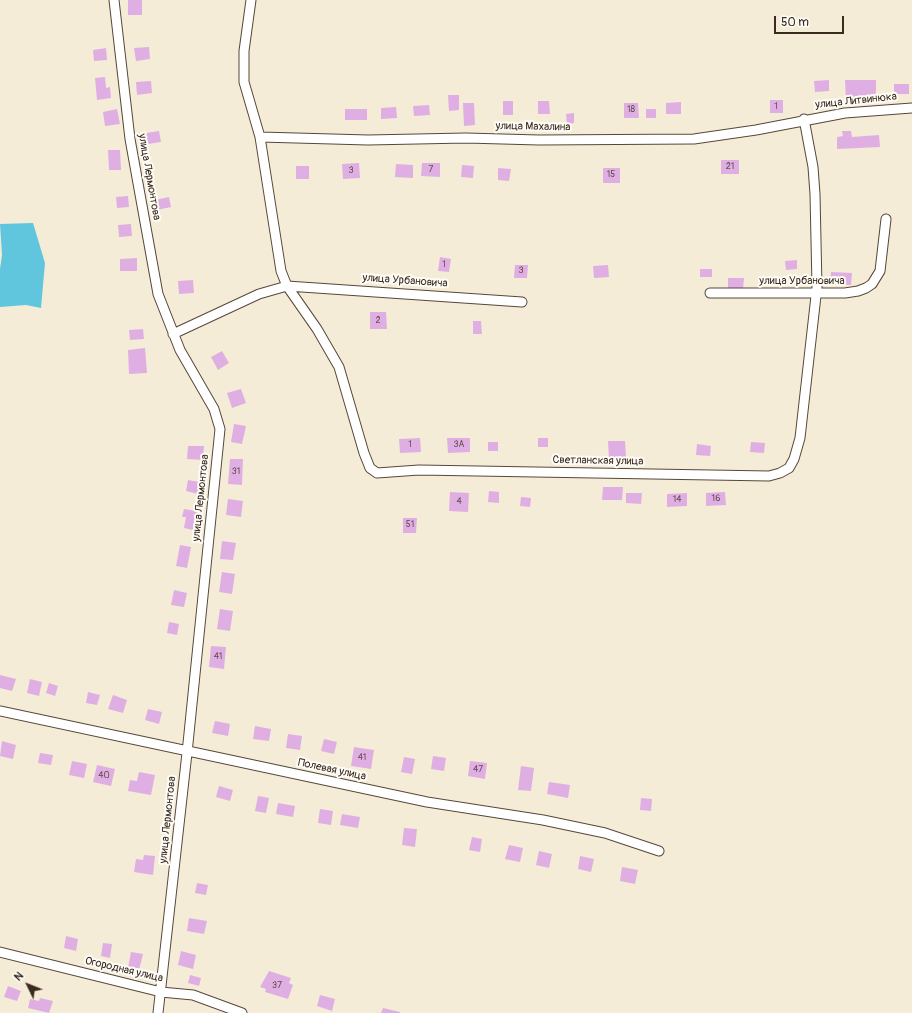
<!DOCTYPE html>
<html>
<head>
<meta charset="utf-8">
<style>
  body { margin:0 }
  #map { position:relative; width:912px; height:1013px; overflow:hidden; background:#f5ecd7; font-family:Pangolin,sans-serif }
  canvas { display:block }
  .north { position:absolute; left:8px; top:965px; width:40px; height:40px; -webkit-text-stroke:3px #fdfcf7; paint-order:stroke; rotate:313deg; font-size:11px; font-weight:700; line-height:16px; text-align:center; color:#3b2a1e }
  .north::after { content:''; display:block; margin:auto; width:14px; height:18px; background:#3b2a1e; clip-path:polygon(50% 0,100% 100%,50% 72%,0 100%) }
  .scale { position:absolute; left:774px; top:16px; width:70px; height:18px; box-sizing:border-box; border:2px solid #3b2a1e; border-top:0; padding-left:5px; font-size:12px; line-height:14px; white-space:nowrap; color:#3b2a1e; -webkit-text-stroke:3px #fdfcf7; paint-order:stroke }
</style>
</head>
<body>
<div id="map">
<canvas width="912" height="1013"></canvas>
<div class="north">N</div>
<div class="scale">50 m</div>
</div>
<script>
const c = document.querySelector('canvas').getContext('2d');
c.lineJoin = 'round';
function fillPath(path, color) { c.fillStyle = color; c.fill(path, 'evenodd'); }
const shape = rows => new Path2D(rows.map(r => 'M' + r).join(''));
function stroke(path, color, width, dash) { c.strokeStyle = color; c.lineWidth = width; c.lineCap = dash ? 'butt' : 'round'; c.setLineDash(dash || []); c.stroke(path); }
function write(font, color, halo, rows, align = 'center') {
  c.font = font + ' Pangolin,sans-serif'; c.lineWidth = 4; c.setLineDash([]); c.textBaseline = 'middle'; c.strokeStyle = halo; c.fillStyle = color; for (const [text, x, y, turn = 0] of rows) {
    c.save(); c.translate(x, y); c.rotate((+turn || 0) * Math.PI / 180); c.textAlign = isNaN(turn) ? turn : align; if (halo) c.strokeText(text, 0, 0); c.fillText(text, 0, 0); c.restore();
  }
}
fillPath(shape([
  [33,223,45,263,41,308,26,305,0,307,0,269,2,255,0,224]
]), '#5fc6dd');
fillPath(shape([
  [128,0,142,0,142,15,128,15],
  [149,47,150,59,136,61,134,48],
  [106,48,107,60,94,61,93,50],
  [105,77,106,88,110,87,111,98,97,100,95,78],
  [829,80,829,91,815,92,814,81],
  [845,80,876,80,876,96,856,97,856,103,846,103],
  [151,81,152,93,137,95,136,82],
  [894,84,909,84,909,94,894,94],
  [448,95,459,95,459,110,449,111],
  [770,100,783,100,783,113,770,113],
  [503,101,513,101,513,115,503,115],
  [538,101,549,101,550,114,538,114],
  [681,102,681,114,666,114,666,103],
  [463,103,474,103,475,125,464,126],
  [624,103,638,103,639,118,624,118],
  [429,105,430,115,414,116,413,106],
  [396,107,397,118,381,119,381,108],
  [117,109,120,124,105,126,103,112],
  [345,109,367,109,367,120,345,120],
  [646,109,656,109,656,118,646,118],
  [574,113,574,123,567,124,566,114],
  [159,131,161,142,148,144,146,133],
  [842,131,851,131,852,137,879,135,880,147,837,149,837,137,843,136],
  [108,150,120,150,121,170,109,170],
  [721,160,739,160,739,174,721,174],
  [359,163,360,178,343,179,342,164],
  [422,163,440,163,440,177,421,176],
  [396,164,413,165,413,178,395,177],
  [462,165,474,166,473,178,461,177],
  [296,166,309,166,309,179,296,179],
  [498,168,511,169,509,181,498,180],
  [603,168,620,168,620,183,603,183],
  [128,196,129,207,117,208,116,197],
  [169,197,171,207,157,210,155,200],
  [131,224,132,236,119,237,118,225],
  [440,257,451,259,449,272,438,271],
  [137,258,137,271,120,271,120,259],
  [797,260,797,269,786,270,785,261],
  [515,265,528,265,527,278,514,278],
  [608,265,609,277,594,278,593,266],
  [700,269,712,269,712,277,700,277],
  [831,272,852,273,851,285,830,284],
  [728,278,744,278,743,289,728,289],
  [193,280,194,293,179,294,178,281],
  [370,312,386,312,387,329,370,329],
  [473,321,481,321,482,334,473,334],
  [143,329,144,339,130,340,129,330],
  [145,348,147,373,129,374,128,350],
  [222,351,229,363,218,370,211,357],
  [241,389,246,403,232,408,227,393],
  [234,424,246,426,242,444,231,442],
  [420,438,421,452,400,453,399,439],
  [447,438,470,438,470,452,448,453],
  [538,438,548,438,548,447,538,447],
  [608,441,625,441,626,457,609,458],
  [488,442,498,442,498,451,488,451],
  [751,442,765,443,764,453,750,452],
  [697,444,711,446,710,456,696,455],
  [188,446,204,446,203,460,187,459],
  [230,459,243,459,242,485,228,484],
  [188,480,200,482,198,494,186,491],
  [603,487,623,487,622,500,602,500],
  [489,491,499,492,499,503,488,502],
  [450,492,469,493,468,512,449,511],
  [725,492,726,505,706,506,706,493],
  [626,493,642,493,641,504,626,503],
  [687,493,687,506,667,507,667,494],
  [521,497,531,498,530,507,520,506],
  [228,499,243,501,241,517,226,515],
  [184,509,197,511,193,530,184,528,186,517,182,517],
  [403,518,417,518,416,533,403,533],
  [222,541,236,543,233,560,220,559],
  [180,545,191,547,187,568,176,566],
  [222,572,235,574,232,594,219,592],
  [174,590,187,593,184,607,171,605],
  [220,609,233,611,230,631,217,629],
  [169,622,179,624,177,635,167,633],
  [211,646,226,647,224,669,209,667],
  [0,675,16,679,12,691,0,688],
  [30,679,42,682,39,696,27,693],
  [49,683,58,686,55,696,46,693],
  [88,692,100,695,97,705,86,703],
  [113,695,127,700,123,713,108,709],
  [148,709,162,712,159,724,145,720],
  [215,721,230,724,228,736,212,733],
  [255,726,271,729,269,741,253,739],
  [288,734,302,736,300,750,286,748],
  [324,739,337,742,334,754,321,751],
  [2,741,16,745,13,759,0,756],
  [354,747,374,750,371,769,351,766],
  [40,753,53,755,51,765,38,763],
  [433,756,446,758,444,771,431,769],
  [404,757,415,759,412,774,401,772],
  [72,761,87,764,84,778,69,775],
  [470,761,487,763,485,779,468,776],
  [97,765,115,769,111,786,93,782],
  [521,766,534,768,531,791,518,790],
  [139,772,155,775,151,795,128,791,130,780,137,781],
  [549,782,570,785,568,798,547,794],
  [219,786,233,790,230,801,216,797],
  [258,796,269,798,266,813,255,811],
  [641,798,652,799,651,811,640,810],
  [278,803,295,806,293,817,276,814],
  [320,809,333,811,331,825,318,823],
  [342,814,360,817,358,828,340,825],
  [404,828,417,829,415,847,402,845],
  [472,837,482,839,480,852,469,850],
  [509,845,523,848,520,862,505,859],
  [539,851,552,854,549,868,536,865],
  [144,855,155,856,153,875,134,872,136,859,143,860],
  [580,856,594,859,591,872,578,869],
  [622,867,638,870,635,884,620,881],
  [197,883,208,885,206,895,195,893],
  [189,918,207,921,204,934,187,931],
  [66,936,78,939,76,951,64,948],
  [103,943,112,944,110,958,101,956],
  [181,951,196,955,193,969,178,965],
  [131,952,143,954,139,970,128,968],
  [269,971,291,978,289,983,293,985,288,999,265,992,266,989,260,987],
  [190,975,201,978,199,986,188,983],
  [8,986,21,991,17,1001,4,997],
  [320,995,335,999,332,1011,317,1006],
  [40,998,53,1001,49,1013,28,1008,30,999,39,1001],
  [383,1008,400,1012,400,1013,381,1013]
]), '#dfafe3');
const minor = shape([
  [114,0,130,139,158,294,180,350,214,409,220,429,187,753,158,1013],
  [251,0,244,51,244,82,260,137,281,271,287,286,317,329,339,367,364,453,370,468,377,473,419,470,769,476,780,473,789,468,794,459,800,438,817,287,815,194,813,167,804,119],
  [260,137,368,140,466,138,539,140,694,139,756,130,845,113,912,108],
  [710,293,845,293,858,291,866,288,872,284,880,271,886,219],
  [173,334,259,294,287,286,522,302],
  [0,711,427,802,543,820,605,833,659,851],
  [0,952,161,992,193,995,242,1013]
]);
stroke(minor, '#57473a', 11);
stroke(minor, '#fff', 9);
write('9px', '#644b4f', null, [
  ["1",776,107],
  ["18",631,110],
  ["21",730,167],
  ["7",431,170],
  ["3",351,171],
  ["15",611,175],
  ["1",444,265],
  ["3",521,271],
  ["2",378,321],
  ["1",410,445],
  ["3А",459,445],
  ["31",236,472],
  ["16",716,499],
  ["14",677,500],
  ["4",459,502],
  ["51",410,525],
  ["41",218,657],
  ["41",362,758],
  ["47",478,770],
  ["40",104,776],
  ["37",277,986]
]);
write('11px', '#3b2a1e', '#fdfcf7', [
  ["улица Литвинюка",856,101,-6],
  ["улица Махалина",533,127,1],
  ["улица Лермонтова",149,177,80],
  ["улица Урбановича",405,281,4],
  ["улица Урбановича",802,281],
  ["Светланская улица",598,461,1],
  ["улица Лермонтова",201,498,-84],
  ["Полевая улица",332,770,12],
  ["улица Лермонтова",168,820,-84],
  ["Огородная улица",124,970,13]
]);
</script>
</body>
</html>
